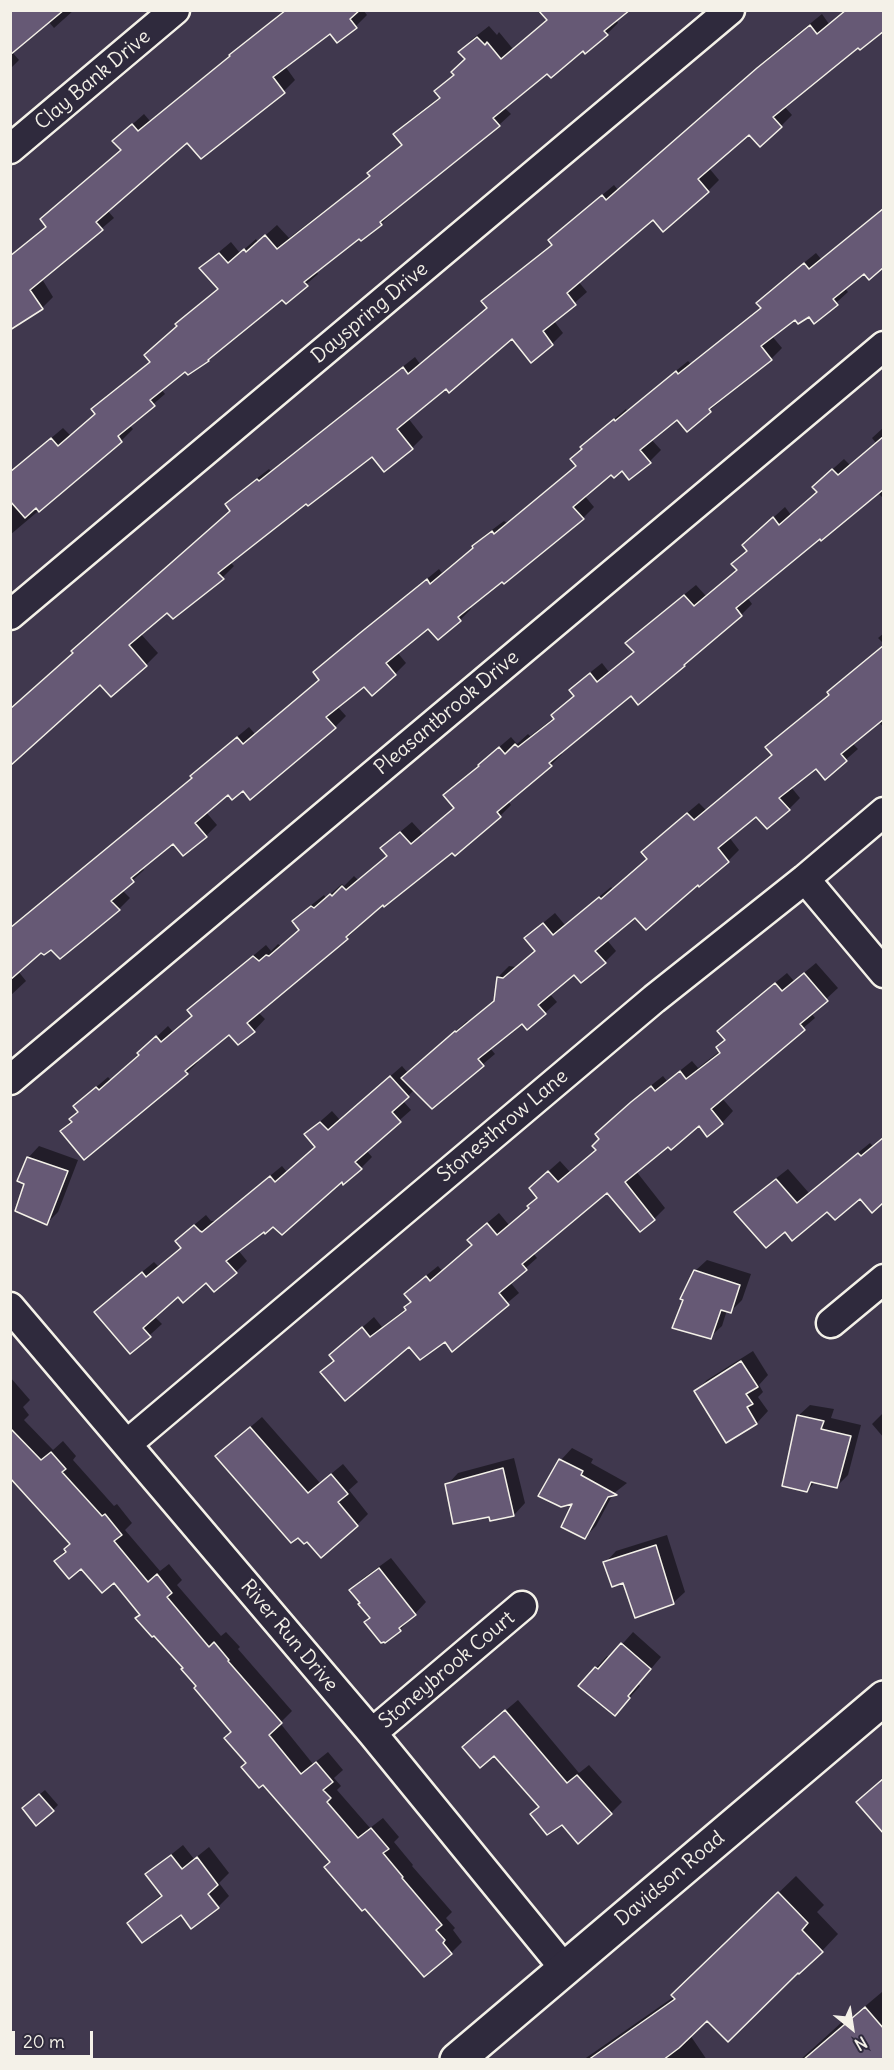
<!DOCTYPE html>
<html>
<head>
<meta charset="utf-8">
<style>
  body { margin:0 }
  #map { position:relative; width:894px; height:2070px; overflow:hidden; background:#40384e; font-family:Delius,sans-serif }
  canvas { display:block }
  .frame { position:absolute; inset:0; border:12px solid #f4f1e8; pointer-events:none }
  .north { position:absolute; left:822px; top:1998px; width:60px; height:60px; -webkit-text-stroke:4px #2f2a3d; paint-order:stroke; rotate:150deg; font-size:16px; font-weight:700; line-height:24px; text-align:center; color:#f4f1e8 }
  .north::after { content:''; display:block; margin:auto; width:21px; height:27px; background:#f4f1e8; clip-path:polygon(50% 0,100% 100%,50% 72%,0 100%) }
  .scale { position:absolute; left:12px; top:2031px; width:81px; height:27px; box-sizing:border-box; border:3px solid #f4f1e8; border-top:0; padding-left:8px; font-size:18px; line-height:21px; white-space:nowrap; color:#f4f1e8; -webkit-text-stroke:4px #2f2a3d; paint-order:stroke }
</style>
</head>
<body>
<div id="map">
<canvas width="894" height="2070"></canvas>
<div class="frame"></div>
<div class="north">N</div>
<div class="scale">20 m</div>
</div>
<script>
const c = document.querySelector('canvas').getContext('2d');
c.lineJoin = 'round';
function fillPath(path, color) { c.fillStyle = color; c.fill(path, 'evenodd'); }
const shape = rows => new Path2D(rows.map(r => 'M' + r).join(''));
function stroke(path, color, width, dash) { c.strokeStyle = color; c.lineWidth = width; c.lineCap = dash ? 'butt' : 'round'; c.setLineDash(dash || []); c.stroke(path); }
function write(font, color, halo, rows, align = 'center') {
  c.font = font + ' Delius,sans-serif'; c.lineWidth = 5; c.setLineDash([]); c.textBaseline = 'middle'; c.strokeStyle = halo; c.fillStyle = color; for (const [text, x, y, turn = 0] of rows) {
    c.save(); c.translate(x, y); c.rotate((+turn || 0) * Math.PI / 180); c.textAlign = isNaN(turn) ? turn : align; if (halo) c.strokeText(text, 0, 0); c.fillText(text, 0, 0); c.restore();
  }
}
fillPath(shape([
  [10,10,74,10,54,28,48,21,12,52,19,60,10,69],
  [285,10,363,10,367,15,356,26,330,32,285,66,295,80,284,91,201,157,187,141,107,210,114,218,42,279,53,297,42,308,10,329,32,240,122,149,126,130,144,114,150,121],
  [559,10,616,20,618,23,607,34,547,72,504,107,511,114,499,125,391,211,392,213,381,224,359,237,316,271,318,274,286,302,282,298,219,349,208,360,188,374,185,370,161,389,165,394,129,425,133,429,121,441,10,535,10,473,63,428,70,435,97,413,93,409,105,397,151,361,146,355,178,325,177,324,188,313,219,288,201,268,213,257,231,242,240,253,256,239,258,242,277,225,289,238,371,175,369,173,380,162,403,144,395,135,406,123,441,96,436,91,455,74,467,59,460,52,471,40,489,26,497,35,499,32,513,49],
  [845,10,858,46,784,106,792,115,781,126,749,133,709,168,719,180,708,191,653,218,578,281,587,292,554,321,563,333,552,344,531,361,512,337,446,387,408,418,423,437,412,448,372,454,307,502,230,562,234,566,223,577,173,617,167,611,140,633,158,653,146,665,111,695,101,683,10,759,10,707,20,702,232,511,227,504,238,493,269,469,271,471,415,357,420,364,488,307,483,301,495,290,553,244,562,229,614,185,618,190,770,56,822,14,829,24],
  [884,208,884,265,865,272,845,288,848,292,815,322,809,314,795,318,772,336,782,348,771,359,710,410,677,418,651,439,661,450,650,461,630,478,622,469,611,473,584,495,594,507,583,518,469,606,471,609,460,620,428,627,397,652,406,663,395,674,365,685,337,706,346,716,335,727,243,789,229,793,206,812,217,825,206,836,173,841,142,867,144,870,122,890,130,898,119,909,52,948,42,951,18,971,26,981,10,996,10,928,193,777,203,765,249,727,255,734,320,679,326,661,374,622,439,569,442,573,474,547,485,535,504,521,507,523,577,465,583,448,594,436,626,409,627,411,688,361,691,364,762,307,758,303,769,291,816,253,821,259],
  [884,427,884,499,877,492,820,537,747,597,752,604,741,615,639,703,631,694,560,752,562,754,551,765,508,801,511,805,500,816,383,903,347,938,258,1012,265,1019,254,1031,229,1033,196,1060,198,1062,187,1073,62,1131,79,1111,87,1095,108,1077,111,1080,168,1026,173,1032,193,1015,189,1010,201,999,266,945,271,951,278,944,281,946,300,929,294,922,305,910,324,895,326,898,342,884,344,886,354,876,358,880,388,855,394,837,412,822,423,834,455,807,480,765,491,754,511,737,517,744,528,734,530,736,555,717,575,695,571,690,582,679,602,663,609,672,635,651,627,643,638,632,696,585,706,596,738,569,733,564,748,550,755,534,785,507,791,515,818,491,825,476,844,459,850,465,876,443,872,438],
  [884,633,884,644,878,638],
  [884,645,884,727,879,723,877,725,876,724,852,743,858,749,825,778,816,767,791,787,800,798,789,809,756,815,729,837,739,850,728,861,698,883,635,916,607,940,616,951,605,962,574,973,549,993,557,1002,545,1013,527,1028,523,1022,490,1048,495,1054,432,1107,415,1089,403,1101,411,1110,366,1150,372,1157,361,1168,264,1229,238,1250,247,1261,236,1272,206,1281,178,1294,154,1316,162,1324,131,1352,96,1312,107,1301,154,1262,158,1266,182,1247,188,1230,206,1215,211,1221,215,1221,282,1166,287,1172,316,1146,306,1134,332,1111,340,1120,402,1066,408,1073,467,1021,468,1022,496,999,498,977,509,966,516,967,536,950,526,938,538,927,555,913,565,925,611,887,613,889,648,858,654,841,699,803,706,810,773,754,767,747,778,736,830,694,829,692,840,681],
  [816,963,838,988,811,1013,815,1018,722,1098,733,1111,722,1123,699,1124,668,1145,636,1171,665,1208,654,1219,607,1191,533,1253,537,1258,510,1282,519,1293,452,1350,445,1340,409,1345,322,1372,335,1360,331,1355,374,1317,382,1327,407,1308,412,1301,417,1283,438,1266,442,1271,473,1244,480,1229,499,1213,509,1225,530,1207,539,1197,542,1177,560,1161,570,1172,597,1149,608,1123,644,1091,663,1076,667,1081,692,1061,698,1068,720,1051,726,1039,719,1031,730,1020,787,973,794,981],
  [870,1143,873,1146,860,1197,828,1210,785,1230,736,1212,747,1201,788,1169,809,1193],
  [39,1146,78,1160,58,1212,47,1223,26,1183,28,1158],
  [707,1260,751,1274,742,1300,731,1311,727,1310,722,1326,710,1337,695,1271],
  [753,1351,768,1375,759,1385,763,1392,758,1397,768,1411,757,1423,726,1441,696,1391,707,1380],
  [10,1377,30,1400,23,1407,29,1415,24,1420,53,1450,63,1441,76,1456,73,1460,114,1506,117,1504,132,1523,125,1530,160,1571,169,1564,182,1580,177,1585,221,1636,226,1632,240,1647,238,1649,292,1711,280,1723,313,1764,328,1752,343,1770,334,1778,341,1786,337,1790,370,1828,383,1818,399,1837,394,1842,413,1865,412,1866,452,1912,446,1918,455,1928,453,1930,462,1942,451,1953,331,1862,247,1763,233,1731,114,1581,81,1566,56,1561,71,1543,10,1476],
  [810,1405,834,1409,831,1418,861,1425,848,1475,837,1486,816,1481,807,1491,798,1416],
  [884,1412,884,1438,872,1424],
  [262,1417,320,1483,343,1464,358,1482,349,1490,368,1514,357,1525,307,1539,217,1456],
  [572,1448,593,1459,591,1463,627,1483,613,1494,596,1526,585,1537,574,1502,540,1495,561,1460],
  [514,1458,525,1503,514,1515,491,1519,490,1515,447,1485,458,1473],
  [667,1535,685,1592,673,1603,623,1581,605,1563,616,1551],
  [391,1558,426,1602,400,1630,371,1617,351,1590,362,1579],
  [633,1632,661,1657,638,1684,640,1686,615,1714,580,1686,596,1668,607,1656,610,1658],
  [518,1700,579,1773,589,1765,622,1802,611,1813,563,1823,540,1806,494,1754,475,1736],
  [45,1790,58,1805,53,1810,29,1803],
  [183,1845,194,1859,209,1847,229,1873,219,1883,229,1896,219,1906,204,1887,181,1912,128,1923,162,1894,147,1874],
  [796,1876,824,1905,817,1912,838,1934,822,1951,707,2019,690,2035,707,2060,583,2060,675,1996,690,1978],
  [882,1992,884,1994,884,2060,800,2060,842,2022,844,2024]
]), '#0007');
const building = shape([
  [10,10,64,10,10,55,10,10],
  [286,10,360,10,350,19,357,28,337,43,330,34,273,77,285,93,201,159,187,143,96,222,103,230,30,290,43,309,10,330,10,256,46,227,40,219,121,150,112,141,132,124,138,131,230,56,229,55,286,10],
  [538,10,630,10,604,31,608,35,585,54,583,51,551,78,547,74,493,118,500,126,380,222,382,225,361,241,359,239,304,282,308,286,286,304,282,300,208,360,209,361,188,375,185,372,150,400,155,406,118,436,122,442,39,512,36,508,25,518,10,501,10,472,51,438,58,446,95,414,91,409,150,362,144,355,177,326,175,324,218,289,199,268,219,253,228,263,244,249,246,252,265,235,277,249,370,176,367,173,402,145,393,134,440,98,434,91,454,75,451,72,465,59,458,52,477,37,485,45,487,42,501,59,547,20,538,10],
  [846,10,884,10,884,31,860,50,858,48,773,117,782,127,760,147,749,135,698,179,709,192,663,232,653,220,567,293,576,305,543,331,553,345,531,363,512,339,449,393,446,389,397,429,413,449,384,472,372,457,308,506,306,504,218,573,224,579,173,619,167,613,129,645,147,666,111,697,100,685,10,766,10,709,73,653,71,651,230,511,225,504,257,479,259,481,403,367,408,374,487,308,481,301,552,245,548,240,602,195,606,200,757,68,810,25,817,34,846,10],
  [884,208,884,267,869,280,864,274,833,299,838,305,814,324,809,317,798,324,795,320,761,346,772,360,709,409,711,412,687,432,677,420,640,450,651,463,629,480,622,471,614,478,611,475,573,507,584,519,504,584,502,582,458,617,461,621,438,640,428,629,386,663,396,675,372,696,364,687,326,717,336,728,250,800,243,791,232,800,228,795,195,823,207,837,183,856,173,844,131,878,134,882,111,901,120,910,81,942,60,959,51,950,44,955,41,953,10,980,10,928,192,778,190,776,237,737,243,744,319,680,313,672,360,633,427,579,430,584,473,548,472,546,492,531,494,534,576,466,570,459,582,449,580,447,614,419,615,421,676,371,678,374,761,308,756,303,804,263,809,269,884,208],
  [884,436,884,489,821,541,820,539,736,608,742,616,684,665,685,666,638,705,631,696,549,763,552,766,497,812,501,817,455,856,452,853,384,907,383,905,346,937,348,939,247,1023,255,1032,238,1045,229,1035,185,1071,188,1074,84,1160,60,1131,72,1122,69,1119,78,1112,73,1106,96,1087,99,1090,139,1055,137,1053,156,1036,161,1042,192,1016,187,1010,253,956,259,961,266,955,269,956,299,930,292,921,311,906,314,908,330,894,332,896,342,886,346,890,387,856,380,848,400,832,411,844,454,808,443,795,479,766,478,765,499,747,505,754,515,744,518,747,554,719,551,715,574,696,569,690,590,673,597,682,634,652,625,643,684,595,694,606,737,570,731,564,747,551,742,545,773,517,779,525,817,492,812,487,832,469,838,475,884,436],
  [884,645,884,719,841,754,847,761,825,780,816,769,779,798,790,810,767,829,756,817,718,848,729,862,699,887,698,885,646,930,635,918,595,951,606,963,581,983,574,975,538,1005,546,1014,527,1030,522,1024,478,1059,484,1066,432,1109,401,1078,455,1031,456,1032,494,1001,497,977,503,978,535,951,524,938,543,923,553,935,599,897,601,899,647,859,641,852,687,813,694,820,772,755,765,747,829,695,827,692,884,645],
  [804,973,828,1001,800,1024,805,1030,711,1109,723,1124,707,1137,699,1126,671,1150,668,1147,625,1182,655,1220,640,1232,607,1193,522,1264,527,1270,499,1293,509,1305,452,1352,445,1342,420,1360,409,1347,345,1401,320,1372,334,1361,329,1355,362,1327,370,1337,406,1310,404,1307,411,1302,404,1294,426,1276,430,1281,472,1245,467,1240,487,1223,497,1235,529,1208,527,1206,537,1198,529,1188,548,1171,558,1182,596,1150,592,1146,599,1139,595,1134,631,1102,651,1086,655,1091,680,1071,686,1079,720,1053,716,1047,725,1040,717,1031,775,983,782,991,804,973],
  [390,1076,409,1097,392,1112,401,1122,355,1162,362,1169,343,1185,342,1182,282,1235,273,1227,265,1234,264,1232,226,1261,237,1273,214,1292,206,1283,183,1303,178,1297,143,1328,151,1337,130,1354,94,1312,142,1272,146,1277,181,1248,175,1241,194,1225,200,1231,202,1232,270,1176,275,1182,315,1147,304,1134,320,1122,328,1130,390,1076],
  [884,1137,884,1202,872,1213,860,1199,835,1220,827,1212,792,1241,785,1232,766,1248,734,1212,776,1179,797,1203,858,1153,861,1156,884,1137],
  [27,1157,68,1171,47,1225,15,1211,24,1184,17,1181,27,1157],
  [694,1270,740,1285,731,1313,721,1310,711,1339,672,1328,683,1300,680,1299,694,1270],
  [741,1361,758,1387,746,1394,753,1404,747,1407,757,1424,726,1443,694,1391,741,1361],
  [797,1415,824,1421,821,1429,851,1436,837,1488,811,1482,807,1492,782,1486,797,1415],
  [250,1427,308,1493,331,1474,348,1494,338,1502,358,1526,321,1558,307,1542,304,1544,298,1538,291,1543,215,1456,250,1427],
  [10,1428,41,1460,51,1452,66,1469,62,1472,102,1516,105,1514,122,1535,114,1541,148,1582,157,1574,172,1593,167,1597,209,1647,214,1642,229,1660,228,1661,282,1723,269,1735,301,1774,316,1762,333,1782,323,1790,331,1798,327,1802,358,1838,371,1828,389,1849,383,1853,403,1877,402,1878,442,1925,436,1930,445,1940,443,1943,452,1954,424,1977,365,1909,362,1911,324,1867,330,1862,263,1785,259,1788,241,1767,246,1763,224,1738,231,1732,194,1688,196,1686,181,1669,183,1668,154,1636,152,1637,135,1618,140,1615,114,1583,102,1593,81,1569,69,1579,54,1561,66,1552,64,1549,70,1544,10,1478,10,1428],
  [559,1459,583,1471,581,1475,617,1495,608,1497,585,1539,561,1527,572,1504,561,1507,538,1496,559,1459],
  [503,1468,514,1516,490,1521,489,1517,453,1524,445,1484,503,1468],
  [656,1545,674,1604,635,1618,623,1583,612,1587,603,1562,656,1545],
  [379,1568,416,1615,399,1628,401,1631,385,1643,384,1642,381,1643,364,1622,370,1618,358,1604,360,1603,349,1590,379,1568],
  [621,1643,651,1669,628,1696,630,1698,615,1716,578,1686,595,1667,598,1669,621,1643],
  [505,1710,567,1783,577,1775,612,1814,578,1844,562,1825,547,1835,530,1814,539,1807,494,1756,480,1768,462,1747,505,1710],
  [884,1778,884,1834,856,1802,884,1778],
  [39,1794,54,1811,36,1826,22,1808,39,1794],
  [171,1855,182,1869,197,1857,218,1885,208,1894,219,1908,191,1929,181,1915,142,1943,127,1923,162,1896,145,1874,171,1855],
  [778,1892,808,1923,802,1930,823,1952,799,1974,798,1973,728,2042,707,2021,679,2048,663,2060,588,2060,675,1999,671,1995,778,1892],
  [865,2007,884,2029,884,2060,803,2060,865,2007]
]);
fillPath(building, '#665975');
stroke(building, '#f4f1e8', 1.5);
const minor = shape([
  [10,149,175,10],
  [10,615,730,10],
  [805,879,884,973],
  [10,1080,884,346],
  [10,1307,372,1733,564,1968],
  [831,1323,884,1279],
  [127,1444,654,999,805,879,884,812],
  [372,1733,522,1606]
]);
const secondary = shape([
  [457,2060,884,1698]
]);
stroke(minor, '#f4f1e8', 33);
stroke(secondary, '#f4f1e8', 38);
stroke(minor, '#2f2a3d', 28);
stroke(secondary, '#2f2a3d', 33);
write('20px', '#f4f1e8', '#2f2a3d', [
  ["Clay Bank Drive",93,80,-40],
  ["Dayspring Drive",370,313,-40],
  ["Pleasantbrook Drive",447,713,-40],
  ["Stonesthrow Lane",503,1126,-40],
  ["River Run Drive",289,1636,50],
  ["Stoneybrook Court",447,1670,-40],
  ["Davidson Road",670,1879,-40]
]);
</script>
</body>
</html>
